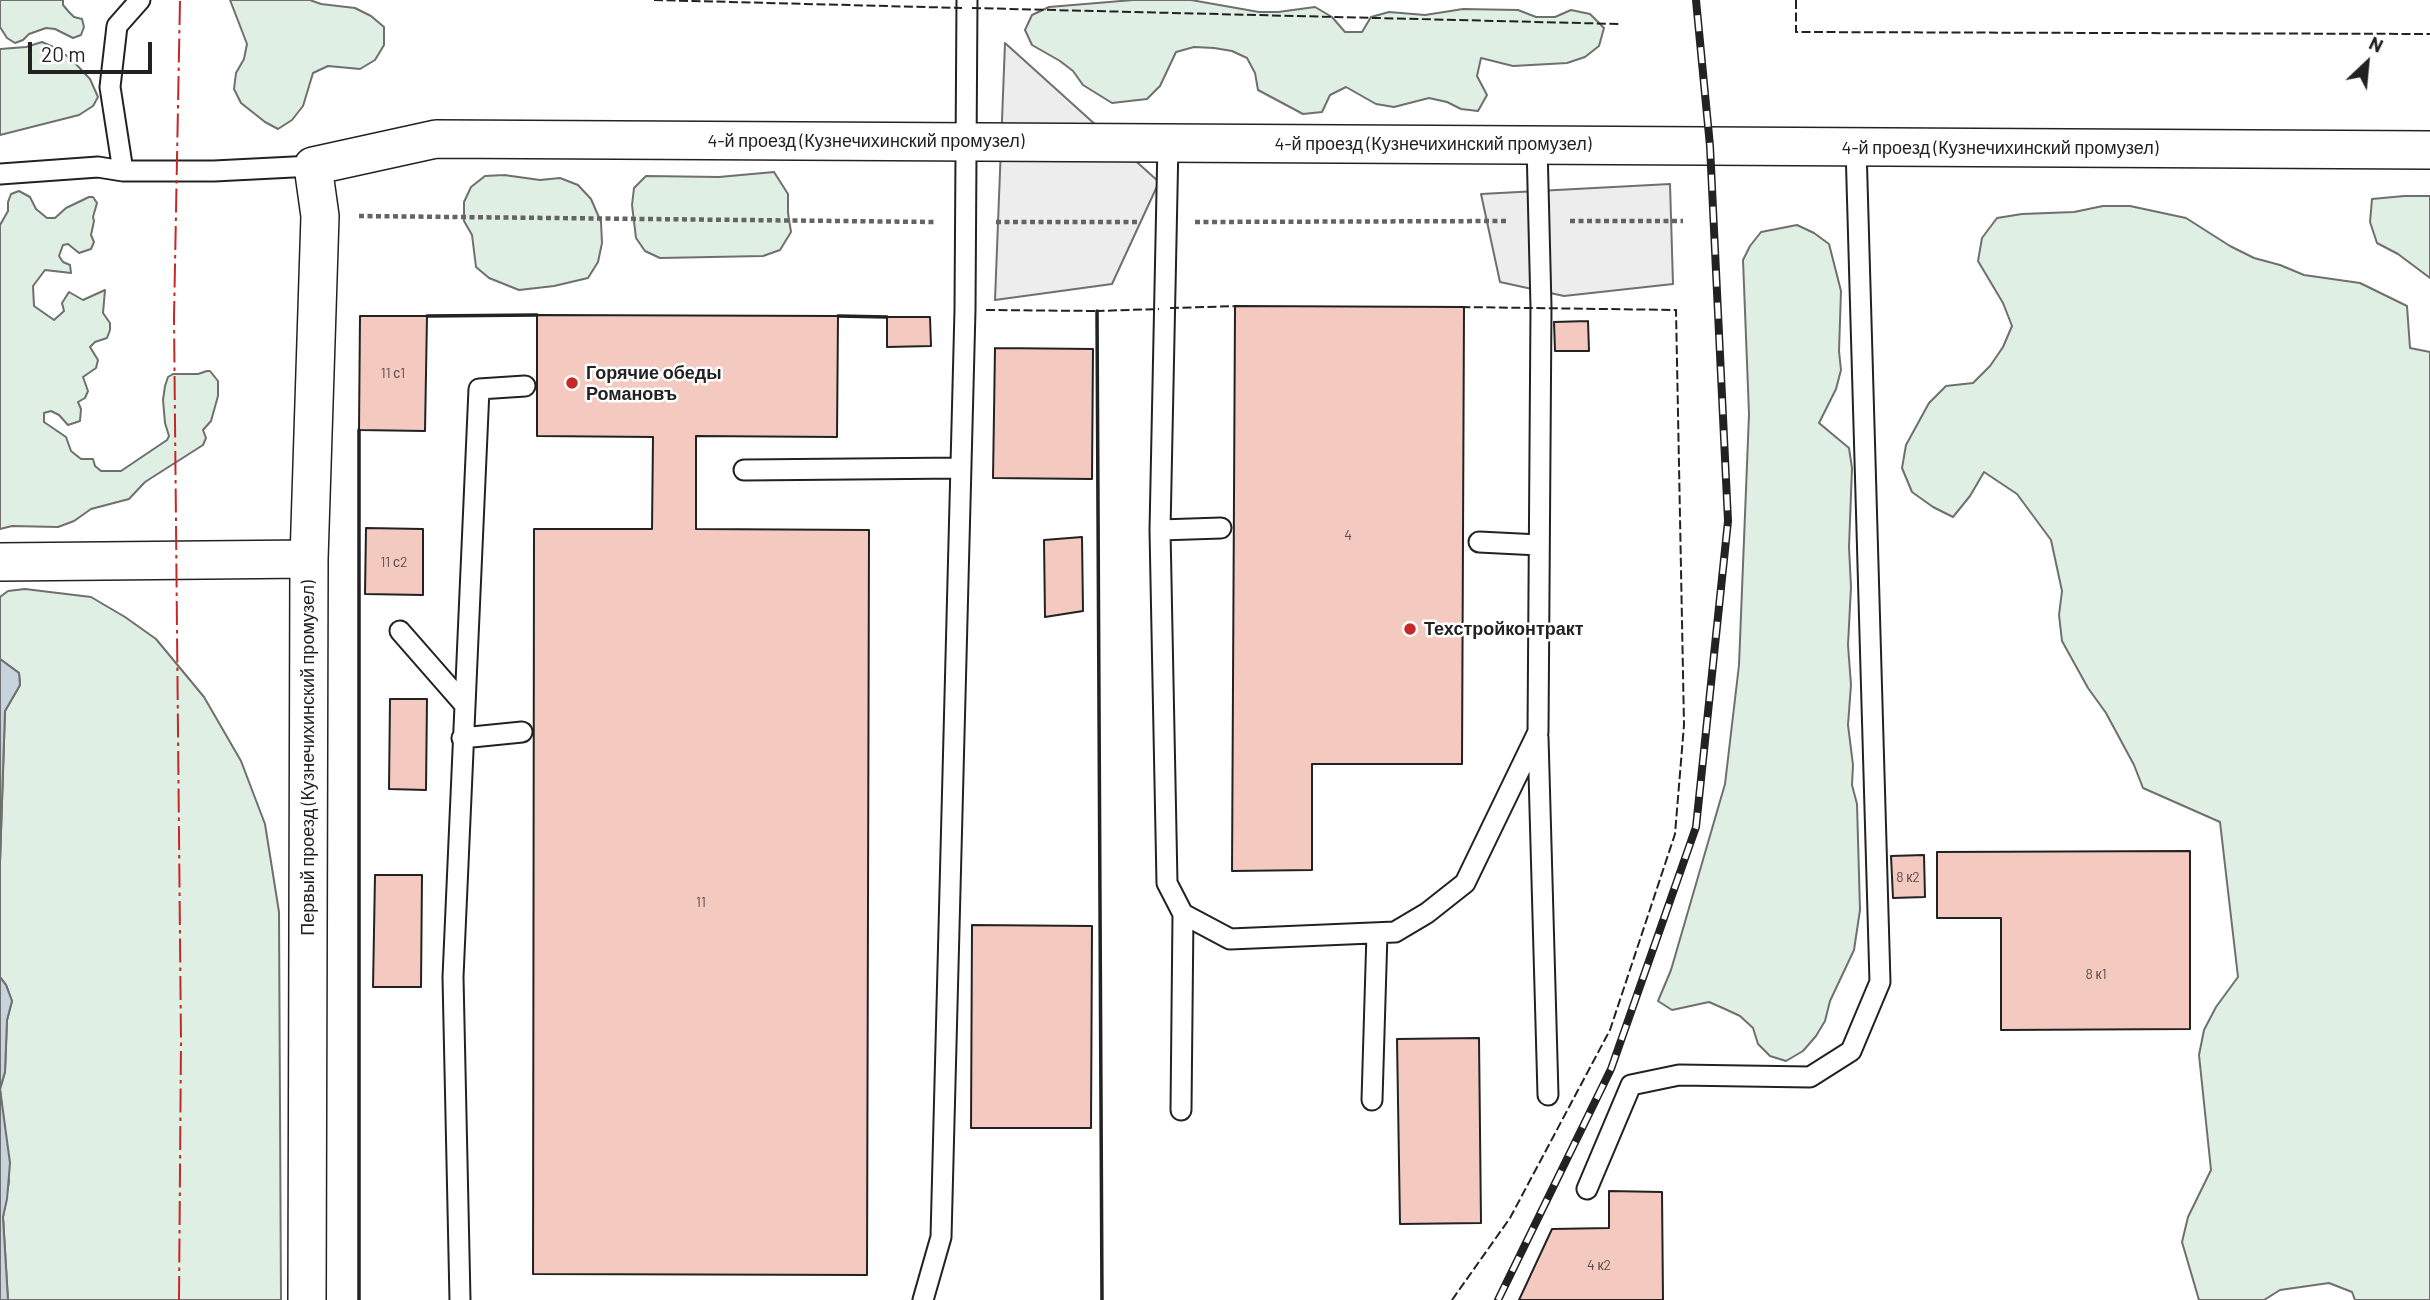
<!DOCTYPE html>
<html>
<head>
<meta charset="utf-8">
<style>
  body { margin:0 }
  #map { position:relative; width:2430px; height:1300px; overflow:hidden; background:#fff; font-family:Barlow,sans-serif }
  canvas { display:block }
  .north { position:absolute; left:2332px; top:28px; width:70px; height:70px; -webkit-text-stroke:5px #fff; paint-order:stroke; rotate:26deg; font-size:19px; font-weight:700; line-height:28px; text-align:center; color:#222 }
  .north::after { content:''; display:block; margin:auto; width:24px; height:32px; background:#222; clip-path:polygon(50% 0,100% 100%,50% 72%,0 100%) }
  .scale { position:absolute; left:28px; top:42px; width:124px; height:32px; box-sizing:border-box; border:4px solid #222; border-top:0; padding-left:9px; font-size:21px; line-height:24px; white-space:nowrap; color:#222; -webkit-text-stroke:5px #fff; paint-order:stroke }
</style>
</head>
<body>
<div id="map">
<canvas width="2430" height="1300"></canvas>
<div class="north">N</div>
<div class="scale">20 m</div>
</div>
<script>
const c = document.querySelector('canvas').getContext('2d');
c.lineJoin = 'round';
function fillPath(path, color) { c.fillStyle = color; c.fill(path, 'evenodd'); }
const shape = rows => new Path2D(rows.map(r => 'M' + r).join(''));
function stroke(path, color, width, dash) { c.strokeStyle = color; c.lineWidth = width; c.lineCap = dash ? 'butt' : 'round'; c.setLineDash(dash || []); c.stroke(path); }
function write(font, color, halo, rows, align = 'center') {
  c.font = font + ' Barlow,sans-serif'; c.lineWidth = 5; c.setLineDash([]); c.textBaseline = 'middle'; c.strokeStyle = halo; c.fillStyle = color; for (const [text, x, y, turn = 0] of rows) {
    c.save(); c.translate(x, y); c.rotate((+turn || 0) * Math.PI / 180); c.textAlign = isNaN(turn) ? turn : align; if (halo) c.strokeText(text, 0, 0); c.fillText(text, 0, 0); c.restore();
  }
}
const green = shape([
  [0,0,63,0,63,5,69,12,74,17,82,19,84,27,81,35,73,38,55,29,46,28,29,34,23,40,15,43,7,38,0,27,0,0],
  [230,0,310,0,321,4,355,8,371,16,384,27,384,45,375,60,360,69,328,66,313,73,303,106,292,120,278,129,265,122,241,103,234,89,236,73,244,59,247,44,230,0],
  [1133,0,1191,0,1259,12,1278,12,1315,7,1332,17,1345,32,1362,32,1371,17,1389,12,1425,15,1463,9,1518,10,1536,17,1555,17,1571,10,1590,14,1604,28,1599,46,1585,57,1567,63,1513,66,1481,58,1477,76,1487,95,1478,111,1461,109,1447,102,1429,98,1394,107,1376,104,1346,87,1330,95,1322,112,1303,114,1258,90,1255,73,1247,58,1232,51,1214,48,1194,47,1176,52,1160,86,1147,99,1112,103,1083,85,1073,71,1060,61,1032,45,1025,30,1032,15,1049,7,1133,0],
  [42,42,58,49,72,60,90,79,98,97,93,106,79,115,0,135,0,49,26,47,42,42],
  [774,172,788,194,788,213,791,232,780,250,763,256,660,258,645,251,636,238,632,205,634,188,646,176,719,177,774,172],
  [504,175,540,180,560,178,578,185,591,199,601,222,602,243,598,262,588,278,554,286,519,290,489,278,476,267,472,235,464,221,464,202,471,187,485,176,504,175],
  [19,191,30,197,36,209,47,218,55,218,66,208,89,197,93,197,97,203,93,217,94,221,91,235,94,242,91,249,79,253,68,244,63,245,59,256,63,262,70,265,71,273,45,270,33,286,34,306,54,320,64,311,62,303,69,292,83,300,105,290,103,313,110,323,110,330,107,338,95,342,90,347,98,360,96,368,83,377,88,391,85,398,78,402,81,409,80,421,68,425,59,415,51,411,44,413,44,422,66,437,71,451,81,459,93,459,95,466,101,471,121,471,167,440,169,436,165,423,163,400,165,386,168,377,173,374,198,374,207,371,210,371,218,381,218,396,211,421,203,430,206,438,203,445,145,482,129,499,91,509,74,521,58,527,12,526,0,529,0,225,8,211,8,202,11,194,19,191],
  [2404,196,2430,196,2430,278,2398,254,2377,243,2370,222,2372,199,2404,196],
  [2103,206,2130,206,2186,218,2230,246,2254,258,2280,265,2304,275,2360,283,2407,306,2410,348,2430,352,2430,1300,2355,1300,2352,1292,2329,1283,2280,1290,2264,1300,2199,1300,2182,1242,2188,1217,2211,1170,2199,1055,2204,1030,2216,1007,2238,977,2220,822,2143,788,2134,765,2106,713,2088,688,2062,641,2059,615,2062,591,2051,540,2017,494,1984,472,1970,496,1953,517,1933,507,1912,492,1902,468,1906,445,1929,403,1946,386,1973,383,1990,366,2003,347,2012,326,2003,303,1978,261,1982,238,1997,218,2022,214,2074,212,2103,206],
  [1797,225,1814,233,1829,244,1841,291,1839,351,1841,370,1836,389,1819,423,1849,448,1852,468,1849,547,1851,587,1848,645,1851,685,1848,725,1853,765,1852,785,1857,804,1860,910,1854,950,1830,1001,1825,1021,1816,1036,1803,1051,1786,1061,1770,1056,1758,1044,1753,1028,1740,1016,1725,1009,1709,1002,1672,1010,1658,1001,1671,970,1725,784,1739,665,1749,414,1743,260,1750,246,1761,232,1797,225],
  [25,589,91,597,125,617,156,639,204,697,241,761,265,824,279,912,281,1300,8,1300,3,1217,9,1181,0,1089,5,1072,7,1020,12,1001,6,985,0,977,0,862,5,711,20,685,19,673,0,659,0,597,8,591,25,589]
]);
fillPath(green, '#e0efe3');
stroke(green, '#6f6f6f', 2);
const parking = shape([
  [1005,43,1159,182,1112,284,995,300,1005,43],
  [1670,184,1673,284,1564,296,1500,282,1481,194,1670,184]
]);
fillPath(parking, '#ededed');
stroke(parking, '#6f6f6f', 2);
const water = shape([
  [0,659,19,673,20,685,5,711,0,862,0,659],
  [0,977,6,985,12,1001,7,1020,5,1072,0,1089,10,1163,7,1199,3,1217,8,1300,0,1300,0,977]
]);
fillPath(water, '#c7d3dd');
stroke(water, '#6f6f6f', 2);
const building = shape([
  [1235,306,1464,307,1462,764,1312,764,1312,870,1232,871,1235,306],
  [537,315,838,316,837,437,696,436,696,529,869,530,867,1275,533,1274,534,529,652,529,653,437,537,436,537,315],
  [360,316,427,316,425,431,359,430,360,316],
  [887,317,930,317,931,346,887,347,887,317],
  [1588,321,1589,351,1555,351,1554,322,1588,321],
  [995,348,1093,349,1092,479,993,478,995,348],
  [366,528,423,529,423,595,365,594,366,528],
  [1082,537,1083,611,1045,617,1044,540,1082,537],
  [390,699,427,699,426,790,389,789,390,699],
  [2190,851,2190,1029,2001,1030,2001,918,1937,918,1937,852,2190,851],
  [1924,855,1925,897,1893,898,1891,856,1924,855],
  [375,875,422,875,421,987,373,987,375,875],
  [972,925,1092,926,1091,1128,971,1128,972,925],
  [1479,1038,1481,1223,1400,1224,1397,1039,1479,1038],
  [1609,1191,1662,1192,1663,1300,1519,1300,1552,1229,1609,1228,1609,1191]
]);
fillPath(building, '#f3c9c0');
stroke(building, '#222', 2);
const lane = shape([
  [1168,143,1160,530,1167,883,1183,914,1230,939,1395,932,1427,913,1465,883,1538,732,1541,307,1537,145],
  [123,171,110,87,117,26,140,0],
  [0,174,98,167,123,171,214,171,313,166],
  [744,470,961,468],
  [1160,530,1221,528],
  [1479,542,1539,545],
  [400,631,463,703],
  [1538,737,1548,1095],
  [462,738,522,732],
  [1372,1100,1377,933],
  [1181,1110,1183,914],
  [1587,1189,1631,1085,1679,1075,1810,1077,1851,1051,1880,982,1856,147],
  [460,1300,453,977,479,389,525,386],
  [923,1300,941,1237,965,310,967,0]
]);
const street = shape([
  [0,562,309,559],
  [307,1300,309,559,320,216,313,166,436,139,2430,150]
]);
stroke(lane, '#222', 23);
stroke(street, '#222', 40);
stroke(shape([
  [359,216,935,222],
  [1570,221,1683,221],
  [996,222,1138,222],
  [1195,222,1509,221]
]), '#646464', 4.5, [5, 3.5]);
stroke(lane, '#fff', 19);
stroke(street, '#fff', 37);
const rail = shape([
  [1498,1300,1611,1069,1696,827,1728,521,1710,146,1696,0]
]);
stroke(rail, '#222', 8);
stroke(rail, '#fff', 5, [16]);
stroke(shape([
  [654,0,962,8],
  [1796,0,1796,32,2430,34],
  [972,8,1619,24],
  [1170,308,1240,306],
  [986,310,1097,311],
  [1102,1300,1097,311,1159,309],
  [1452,1300,1510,1218,1610,1030,1675,834,1684,725,1676,310,1460,307]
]), '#222', 2, [9, 3.5]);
stroke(shape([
  [1097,311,1102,1300],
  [427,316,537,315],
  [838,316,887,317],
  [359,1300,359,430]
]), '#222', 3.5);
stroke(shape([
  [179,1300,181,1041,174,318,180,0]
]), '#c62828', 2, [24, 5, 3.5, 5]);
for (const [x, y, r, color] of [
  [572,383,7,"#c62828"],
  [1410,629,7,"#c62828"]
]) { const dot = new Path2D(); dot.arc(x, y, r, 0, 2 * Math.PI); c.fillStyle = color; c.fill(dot); stroke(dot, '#fff', 2.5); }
write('14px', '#564c4a', null, [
  ["11 с1",393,373],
  ["4",1348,535],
  ["11 с2",394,562],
  ["8 к2",1908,877],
  ["11",701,902],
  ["8 к1",2096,974],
  ["4 к2",1599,1265]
]);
write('18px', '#222', '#fff', [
  ["4-й проезд (Кузнечихинский промузел)",866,141],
  ["4-й проезд (Кузнечихинский промузел)",1433,144],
  ["4-й проезд (Кузнечихинский промузел)",2000,148],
  ["Первый проезд (Кузнечихинский промузел)",308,758,-90]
]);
write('bold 18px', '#222', '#fff', [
  ["Горячие обеды",586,373],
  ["Романовъ",586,394],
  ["Техстройконтракт",1424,629]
], 'left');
</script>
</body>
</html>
